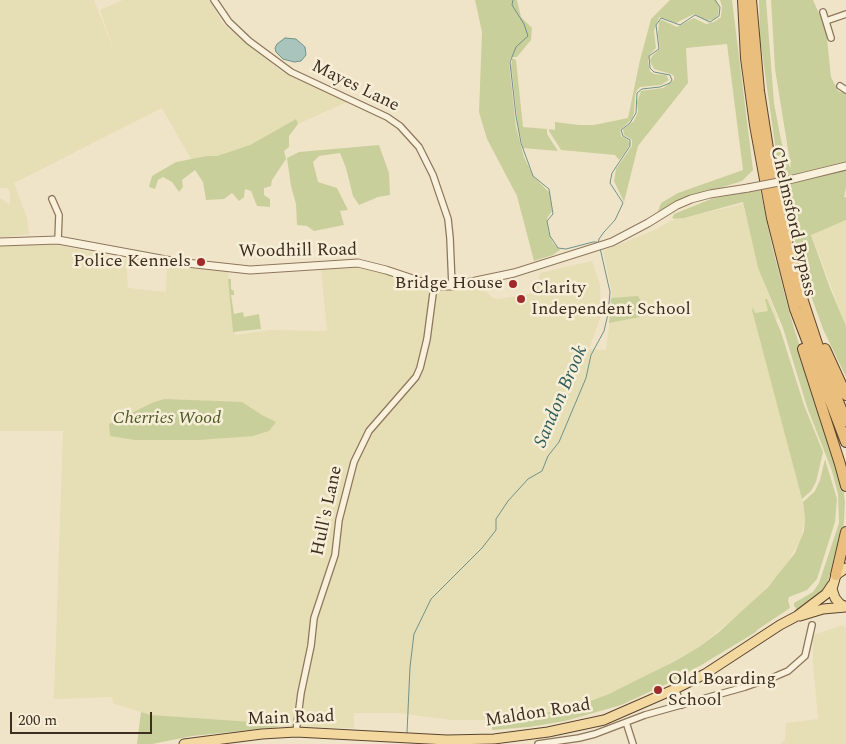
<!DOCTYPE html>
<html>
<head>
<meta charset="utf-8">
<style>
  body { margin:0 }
  #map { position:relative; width:846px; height:744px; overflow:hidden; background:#f0e4c8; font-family:Spectral,serif }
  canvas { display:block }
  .scale { position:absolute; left:10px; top:712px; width:142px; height:22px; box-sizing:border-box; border:2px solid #3d2e20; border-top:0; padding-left:6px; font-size:15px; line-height:18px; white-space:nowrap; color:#3d2e20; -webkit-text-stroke:4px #f7eed8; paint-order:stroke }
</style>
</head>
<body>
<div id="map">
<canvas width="846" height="744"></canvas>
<div class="scale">200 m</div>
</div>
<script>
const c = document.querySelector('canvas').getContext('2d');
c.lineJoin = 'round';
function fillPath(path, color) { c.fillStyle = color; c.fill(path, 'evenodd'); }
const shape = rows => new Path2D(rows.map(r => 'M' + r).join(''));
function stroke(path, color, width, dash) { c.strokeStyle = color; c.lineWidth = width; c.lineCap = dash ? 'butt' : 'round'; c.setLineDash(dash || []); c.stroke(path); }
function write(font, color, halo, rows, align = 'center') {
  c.font = font + ' Spectral,serif'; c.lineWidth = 5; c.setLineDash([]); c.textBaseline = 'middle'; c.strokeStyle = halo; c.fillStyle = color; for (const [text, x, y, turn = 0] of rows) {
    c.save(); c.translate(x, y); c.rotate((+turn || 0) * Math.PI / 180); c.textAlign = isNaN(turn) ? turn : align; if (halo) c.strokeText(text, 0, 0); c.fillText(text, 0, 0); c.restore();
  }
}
fillPath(shape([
  [0,0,94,0,116,56,100,10,123,0,209,0,224,25,282,72,330,93,347,102,298,124,296,119,250,145,217,156,191,159,162,108,14,183,27,218,29,234,0,238,0,198,10,205,10,191,7,188,0,188],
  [743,204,758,268,778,319,756,324,803,502,805,518,801,539,783,570,748,606,699,647,626,687,590,702,540,714,492,720,452,720,398,713,354,713,354,728,279,727,268,723,150,715,113,703,112,697,54,699,63,431,0,431,0,246,54,244,126,260,128,288,166,292,167,266,228,272,235,335,271,330,322,331,327,330,321,270,329,267,350,265,369,269,427,288,429,292,484,283,485,289,491,297,498,299,535,293,540,273,592,261,600,285,601,316,589,349,606,350,612,304,611,288,603,251,657,229,670,221],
  [846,220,846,326,811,234],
  [843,625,846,628,846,744,780,744,785,740,786,723,818,719,813,663,813,635]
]), '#e6deb5');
fillPath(shape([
  [475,0,517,0,521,17,532,28,531,40,517,57,511,57,509,62,516,127,524,157,533,176,550,193,552,211,547,218,548,231,553,243,560,250,553,255,534,261,517,196,487,139,479,112,482,32],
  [670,0,716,0,719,6,718,15,715,19,707,21,694,14,676,23,659,17,654,31,656,48,650,54,648,61,650,71,654,74,666,75,669,80,661,85,640,87,637,90,635,95,634,113,632,119,620,130,621,136,628,140,630,144,624,154,619,160,615,155,561,150,549,131,549,129,555,130,555,122,579,125,594,125,628,118,640,60,651,19],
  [720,0,732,0,753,170,742,181,701,194,657,214,661,203,678,193,743,170,727,44,686,48,688,83,638,146,624,202,614,181,616,169,632,146,632,140,624,135,623,129,634,121,638,112,637,102,641,91,663,88,674,80,674,76,671,74,654,69,650,61,652,56,660,49,658,34,659,21,662,20,677,27,694,18,706,24,714,22,721,17,722,6],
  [759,0,766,0,774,103,781,140,787,162,791,168,775,69,771,0,813,0,826,29,831,77,838,91,846,94,846,188,844,197,846,197,846,220,811,235,830,288,846,326,846,377,823,329,805,279,781,187,760,38],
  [512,58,516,60,523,127,547,129,547,134,558,151,523,148,518,126,512,72,513,72,511,71],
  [296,119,298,124,289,136,289,147,284,151,286,159,272,180,271,186,264,188,264,195,270,199,270,207,257,206,251,191,245,189,244,197,239,201,232,193,224,199,206,200,203,182,195,170,182,180,183,187,179,192,172,182,163,177,158,180,155,189,149,187,152,176,176,162,207,156,217,156,250,145],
  [379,145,389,173,390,195,378,197,359,205,353,196,346,168,340,153,319,156,313,162,318,182,337,188,348,210,340,211,344,225,314,231,307,226,297,225,296,204,291,186,287,158,299,152],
  [760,189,772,246,790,315,843,486,845,502,843,537,825,589,798,611,794,606,794,603,813,592,819,583,839,523,838,494,832,471,807,407,783,328,758,268,743,202,684,218,675,219,672,218,674,214,711,199],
  [228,279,231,279,231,289,234,291,234,295,231,295,234,314,243,312,244,317,259,314,261,329,233,332],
  [638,296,641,301,645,316,609,323,611,298],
  [765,299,767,299,781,332,804,405,823,452,816,482,811,491,802,499,752,310,753,308,755,313,768,311],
  [165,399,242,402,262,415,276,422,269,431,253,436,199,440,135,440,110,436,109,424,154,402],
  [825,459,837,499,835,522,817,579,807,590,789,597,788,600,790,608,757,630,756,632,703,664,673,681,621,705,565,721,529,727,492,730,492,720,539,714,572,708,609,694,675,661,699,647,719,632,768,587,795,553,804,531,805,518,803,502,815,491,820,480],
  [141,712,151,715,268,723,279,727,192,736,152,744,137,744]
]), '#c9cf9b');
const water = shape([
  [285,38,296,39,305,47,306,55,301,61,294,62,283,59,276,52,275,48,277,44,285,38]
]);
fillPath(water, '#a9c4bc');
stroke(water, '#6f938a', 1);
stroke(shape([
  [513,0,512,5,524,24,528,36,516,47,510,62,516,116,521,143,533,176,549,189,553,214,547,221,550,236,558,248,566,249,593,242,597,242],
  [598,244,599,239,604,232,615,220,623,203,610,183,612,173,630,146,630,140,623,136,621,130,630,123,636,113,637,93,642,89,660,87,670,83,672,80,670,75,654,72,650,68,649,56,659,49,656,25,661,18,680,25,695,15,710,22,719,16,720,7,715,0],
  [407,733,410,667,414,634,431,599,482,548,496,530,496,519,508,501,528,479,542,471,548,456,559,442,586,378,591,355,604,331,608,314,610,292,600,248]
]), '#6f938a', 1);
const minor = shape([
  [214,0,229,22,249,41,291,72,387,117,400,126,419,147,433,175,448,219,450,238,452,286],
  [823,12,831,38],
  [826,21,846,14],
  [840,86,846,90],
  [52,199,59,215,58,240],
  [675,689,682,705],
  [626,722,633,744],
  [296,732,301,693,311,646,314,618,335,555,339,520,354,462,369,431,416,377,420,368,427,339,434,286],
  [538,744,579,738,595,734,645,715,745,687,774,677,788,671,805,656,812,625]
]);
const tertiary = shape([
  [789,180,846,166],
  [0,242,58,240,177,262,250,270,358,263,386,270,434,286,452,286,514,273,612,242,648,223,677,205,691,199,710,194,748,188]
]);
const primary = shape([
  [846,568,836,575,832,589,835,598,840,604,846,607],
  [800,616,823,609,846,607],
  [184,744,262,734,296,732,447,740,494,739,548,732,604,720,675,689,705,674,780,625,797,616,826,594,832,585]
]);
const trunk = shape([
  [743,0,746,58,755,125,772,218,795,309,846,442],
  [751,0,759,91,771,168,780,215,802,298,827,374,846,421],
  [803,349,840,464,846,486],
  [825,349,846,395],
  [836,575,846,532]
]);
stroke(minor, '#8d765c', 8);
stroke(tertiary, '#8d765c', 9);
stroke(primary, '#5b4430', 11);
stroke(trunk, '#5b4430', 12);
stroke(minor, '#faf1dc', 5.5);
stroke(tertiary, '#faf1dc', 7);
stroke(primary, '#f3d9a0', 9);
stroke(trunk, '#eabe7c', 10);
const tertiaryBridge = shape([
  [748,188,789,180]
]);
stroke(tertiaryBridge, '#8d765c', 9, []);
stroke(tertiaryBridge, '#faf1dc', 7);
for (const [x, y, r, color] of [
  [201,262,5,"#9e2a2b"],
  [513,284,5,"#9e2a2b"],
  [521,299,5,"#9e2a2b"],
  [658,690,5,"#9e2a2b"]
]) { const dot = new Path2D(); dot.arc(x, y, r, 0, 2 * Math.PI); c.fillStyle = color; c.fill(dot); stroke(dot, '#f7eed8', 2); }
write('18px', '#3d2e20', '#f7eed8', [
  ["Mayes Lane",355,87,26],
  ["Chelmsford Bypass",792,222,77],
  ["Woodhill Road",298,252,-1],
  ["Hull's Lane",328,511,-78],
  ["Maldon Road",538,714,-9],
  ["Main Road",291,719,-2]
]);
write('18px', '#3d2e20', '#f7eed8', [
  ["Police Kennels",191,262],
  ["Bridge House",503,284],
  ["Clarity",531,289,"left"],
  ["Independent School",531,310,"left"],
  ["Old Boarding",668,680,"left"],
  ["School",668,701,"left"]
], 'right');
write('italic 18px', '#4d5a26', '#f7eed8', [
  ["Cherries Wood",167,419]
]);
write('italic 19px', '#2f5d5a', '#f7eed8', [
  ["Sandon Brook",562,397,-67]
]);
</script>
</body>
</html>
